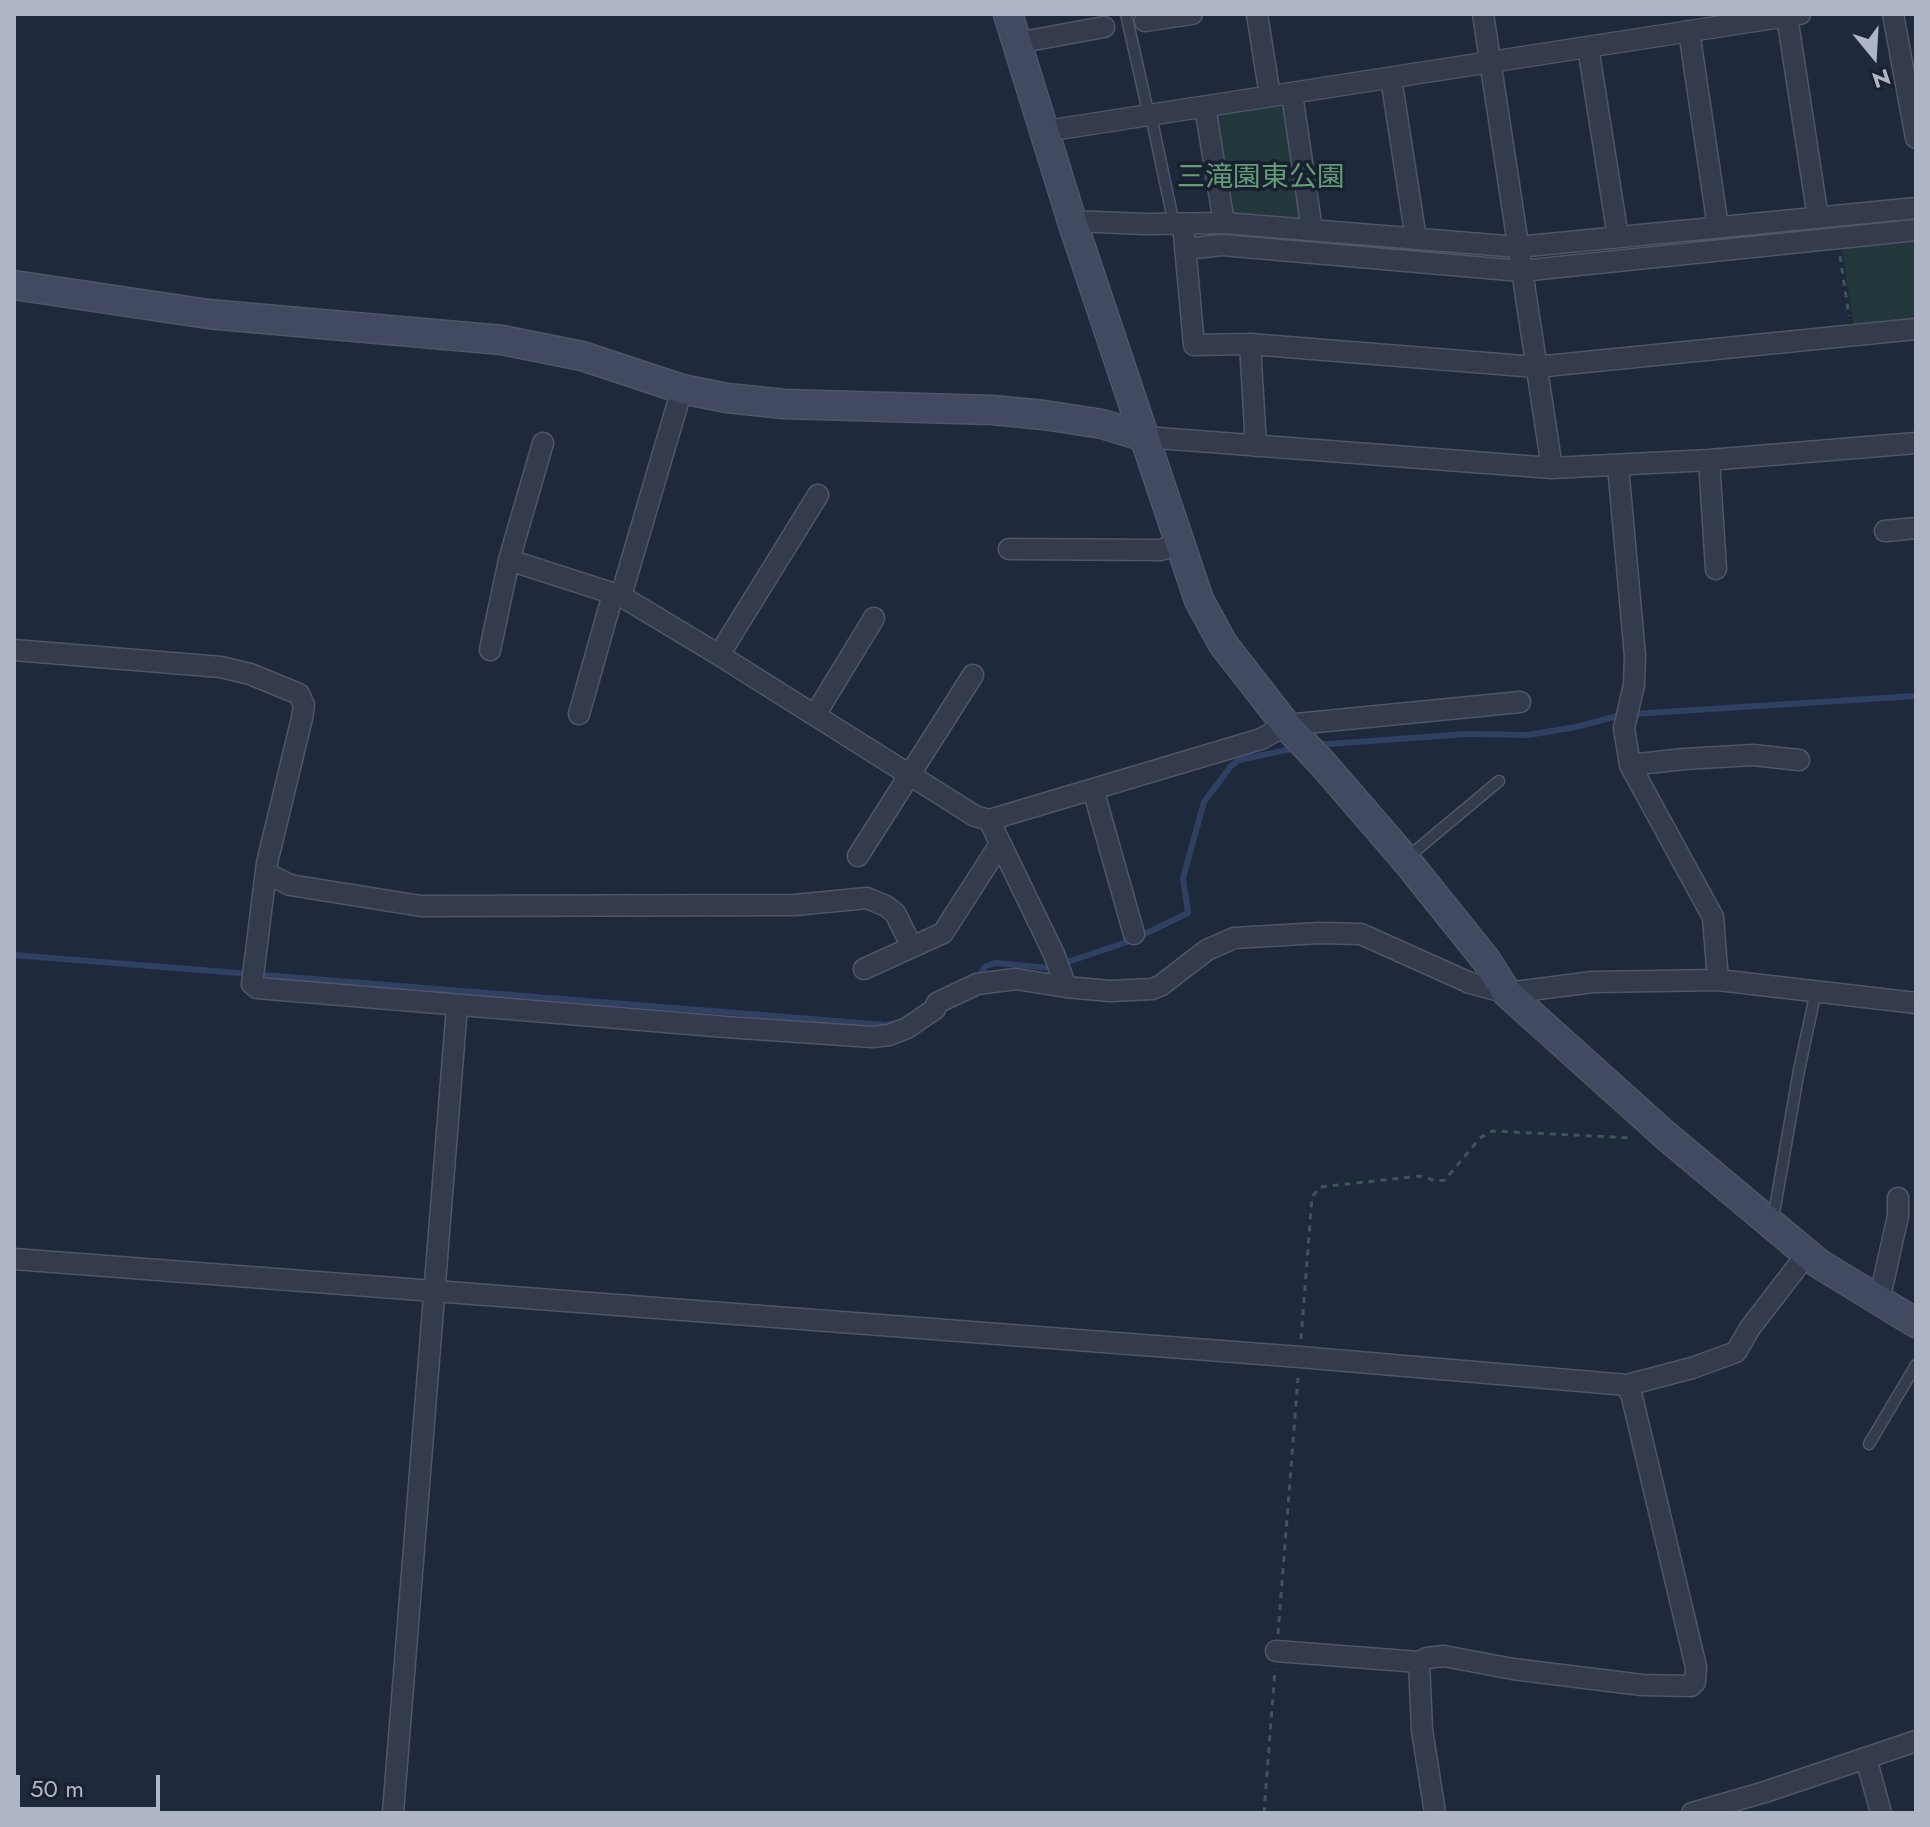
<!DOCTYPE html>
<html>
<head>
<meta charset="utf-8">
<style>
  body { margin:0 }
  #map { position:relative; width:1930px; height:1827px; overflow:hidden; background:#1f293c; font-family:Jost,sans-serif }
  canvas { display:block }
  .frame { position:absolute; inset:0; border:16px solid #aeb6c8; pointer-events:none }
  .north { position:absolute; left:1834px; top:16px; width:80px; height:80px; -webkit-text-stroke:6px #192131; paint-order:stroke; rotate:162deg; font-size:22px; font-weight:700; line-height:32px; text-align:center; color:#aeb6c8 }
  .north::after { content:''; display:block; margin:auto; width:28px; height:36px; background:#aeb6c8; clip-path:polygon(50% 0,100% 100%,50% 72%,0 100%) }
  .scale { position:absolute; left:16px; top:1775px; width:144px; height:36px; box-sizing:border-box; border:4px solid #aeb6c8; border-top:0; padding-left:10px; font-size:24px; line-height:28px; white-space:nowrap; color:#aeb6c8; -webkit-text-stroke:6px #192131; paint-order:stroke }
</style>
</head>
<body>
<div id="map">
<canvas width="1930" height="1827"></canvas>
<div class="frame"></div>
<div class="north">N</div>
<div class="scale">50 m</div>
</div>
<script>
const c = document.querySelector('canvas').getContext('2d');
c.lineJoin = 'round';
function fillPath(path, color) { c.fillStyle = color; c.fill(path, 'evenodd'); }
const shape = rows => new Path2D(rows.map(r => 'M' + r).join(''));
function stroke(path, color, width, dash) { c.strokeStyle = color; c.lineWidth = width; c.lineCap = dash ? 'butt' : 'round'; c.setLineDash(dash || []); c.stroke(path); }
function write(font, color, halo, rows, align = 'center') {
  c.font = font + ' Jost,"Noto Sans JP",sans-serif'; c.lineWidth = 7; c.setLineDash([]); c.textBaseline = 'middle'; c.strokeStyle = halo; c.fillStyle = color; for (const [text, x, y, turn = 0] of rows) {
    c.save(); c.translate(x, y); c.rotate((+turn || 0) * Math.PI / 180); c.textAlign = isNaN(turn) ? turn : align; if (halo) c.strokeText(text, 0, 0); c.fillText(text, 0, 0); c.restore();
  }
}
fillPath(shape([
  [1280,103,1288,108,1304,219,1298,222,1228,213,1213,119,1220,110],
  [1916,236,1916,323,1854,328,1841,243]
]), '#22383d');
stroke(shape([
  [1632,714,1916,696],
  [1315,745,1467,734,1528,735,1576,727,1621,715],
  [14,955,886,1025,896,1023],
  [981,973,986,966,996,963,1050,968,1130,941,1188,913,1183,878,1204,802,1231,766,1239,760,1296,748]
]), '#304063', 6);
const lane = shape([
  [1126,14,1149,116],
  [1151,116,1174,224],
  [1408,857,1499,781],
  [1773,1219,1799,1070,1816,991],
  [1869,1444,1916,1365]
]);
const street = shape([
  [1257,14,1270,96],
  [1483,14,1552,468],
  [1893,14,1916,138],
  [1787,16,1818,218],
  [1145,21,1192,14],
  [1689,31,1718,227],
  [1017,43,1104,27],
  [1588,47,1618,237],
  [1391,78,1416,239],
  [1292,94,1312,230],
  [1205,107,1224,223],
  [1046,131,1800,14],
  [1072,221,1145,224,1224,223,1518,247,1916,208],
  [1183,224,1194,345,1250,344,1536,367,1916,329],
  [1185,249,1222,245,1521,271,1916,230],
  [1250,344,1256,446],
  [682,389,621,596,719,655,975,816,989,820,1261,739,1286,725,1520,702],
  [1145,437,1552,468,1709,460,1916,443],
  [1709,460,1716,569],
  [1618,466,1635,656,1634,685,1624,728,1630,765],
  [1885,531,1916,528],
  [1009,549,1160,550,1181,543],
  [509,560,543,443],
  [14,650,221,667,250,674,299,694,304,705,302,718,267,863,252,984,257,988,726,1027,872,1037,889,1035,907,1028,935,1009,937,1003,977,984,1016,979,1066,987,1054,954,989,820],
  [490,650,509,560,621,596],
  [719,655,818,495],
  [579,714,613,594],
  [815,715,874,618],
  [1093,789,1134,934],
  [858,856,973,675],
  [266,873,290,885,421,906,795,905,867,898,886,906,895,913,912,947],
  [864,969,943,933,1000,844],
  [1718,980,1713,917,1630,765,1684,759,1753,755,1799,760],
  [1066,987,1110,991,1152,989,1160,986,1207,950,1234,938,1320,933,1361,934,1470,983,1507,993,1593,982,1718,980,1916,1003],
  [14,1259,1300,1357,1627,1385,1692,1368,1736,1352,1750,1328,1807,1254],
  [1879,1301,1898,1216,1898,1198],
  [1276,1651,1419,1662,1427,1658,1444,1656,1513,1669,1642,1685,1691,1686,1695,1682,1696,1667,1632,1397,1627,1385],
  [1419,1662,1422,1730,1435,1813],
  [1866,1758,1881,1813],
  [393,1813,457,1006],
  [1692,1813,1765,1792,1916,1741]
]);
const secondary = shape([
  [1008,14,1072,221,1199,600,1223,644,1286,725,1323,764,1405,859,1486,960,1507,993,1665,1135,1818,1263,1916,1323],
  [14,285,208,314,502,340,582,356,682,389,727,398,784,404,992,410,1044,415,1102,424,1145,437]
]);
stroke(lane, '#4e5667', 13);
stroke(street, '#4e5667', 23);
stroke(secondary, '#4e5667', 31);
stroke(shape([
  [1840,256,1849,316],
  [1301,1339,1312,1197,1320,1187,1420,1176,1436,1181,1445,1180,1480,1138,1492,1131,1633,1138],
  [1278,1634,1298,1378],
  [1264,1813,1275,1669]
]), '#3f555b', 3, [6, 6]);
stroke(lane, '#333b4c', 10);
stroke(street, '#333b4c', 20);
stroke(secondary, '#414a60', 28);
write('28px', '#639c75', '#192131', [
  ["三滝園東公園",1261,179]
]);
</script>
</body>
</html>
